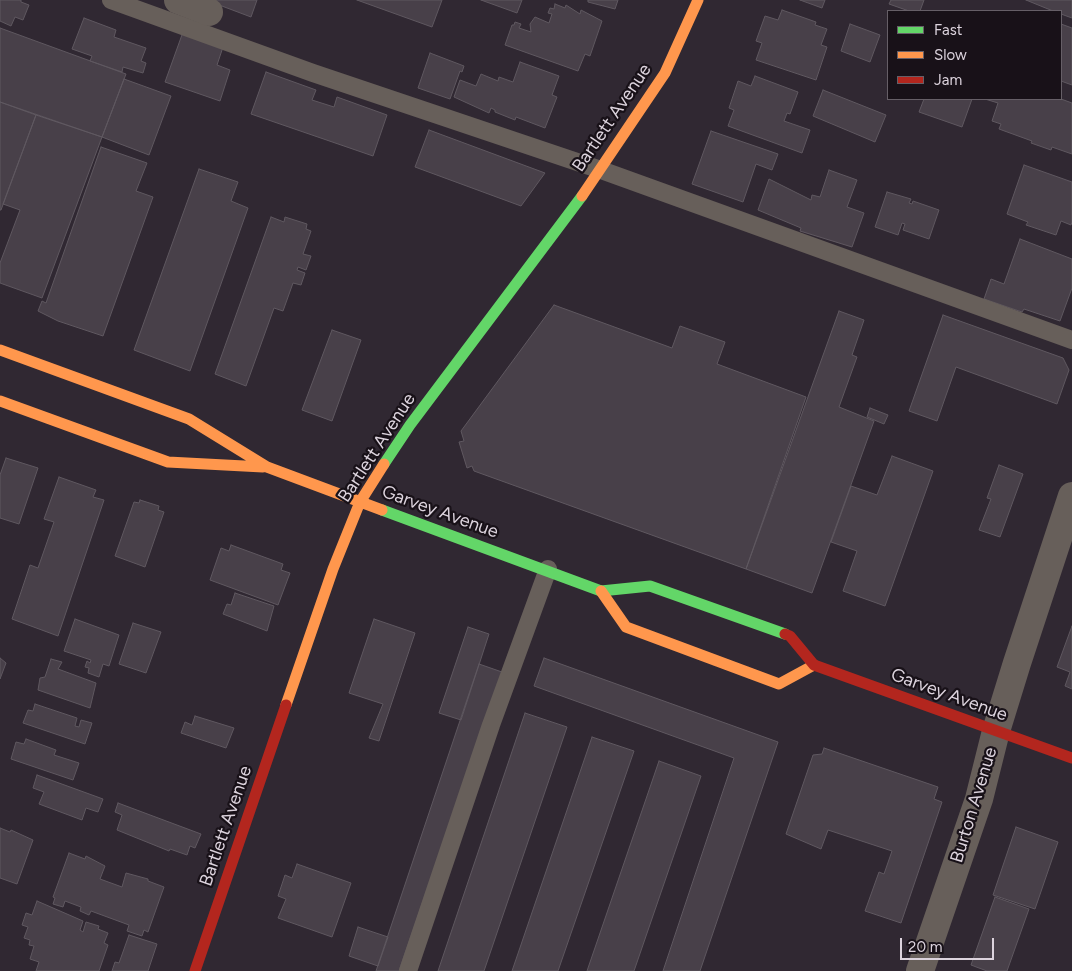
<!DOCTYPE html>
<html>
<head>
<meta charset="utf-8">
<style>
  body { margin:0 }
  #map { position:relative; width:1072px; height:971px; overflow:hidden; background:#302832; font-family:Figtree,sans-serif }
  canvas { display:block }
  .legend { position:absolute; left:887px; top:10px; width:175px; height:90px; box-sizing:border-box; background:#181118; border:1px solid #665f67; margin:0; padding:6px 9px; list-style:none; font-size:15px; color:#dcd3dd }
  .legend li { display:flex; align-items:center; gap:10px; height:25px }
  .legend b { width:25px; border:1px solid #665f67 }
  .scale { position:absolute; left:900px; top:938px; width:94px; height:22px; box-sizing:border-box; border:2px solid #dcd3dd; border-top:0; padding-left:6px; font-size:15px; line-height:18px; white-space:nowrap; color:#dcd3dd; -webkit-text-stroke:4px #181118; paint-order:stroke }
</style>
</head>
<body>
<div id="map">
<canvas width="1072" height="971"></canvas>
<ul class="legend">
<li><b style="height:6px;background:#63d668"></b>Fast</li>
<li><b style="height:6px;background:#ff974d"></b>Slow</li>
<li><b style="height:6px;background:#b3261e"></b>Jam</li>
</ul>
<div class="scale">20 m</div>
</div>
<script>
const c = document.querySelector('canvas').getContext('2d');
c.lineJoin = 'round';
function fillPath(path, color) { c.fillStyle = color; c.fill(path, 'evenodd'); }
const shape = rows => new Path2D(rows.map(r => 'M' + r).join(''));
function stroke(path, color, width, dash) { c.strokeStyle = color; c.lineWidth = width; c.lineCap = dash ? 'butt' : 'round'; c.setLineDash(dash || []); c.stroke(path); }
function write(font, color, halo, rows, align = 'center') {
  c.font = font + ' Figtree,sans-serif'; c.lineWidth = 4.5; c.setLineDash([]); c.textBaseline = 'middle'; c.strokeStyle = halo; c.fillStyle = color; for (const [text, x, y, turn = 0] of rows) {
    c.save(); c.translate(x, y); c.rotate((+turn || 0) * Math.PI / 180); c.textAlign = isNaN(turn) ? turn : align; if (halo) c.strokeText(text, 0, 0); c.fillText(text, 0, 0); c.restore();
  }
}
const building = shape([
  [0,0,21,0,21,2,29,5,23,20,15,17,11,26,0,21,0,0],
  [206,0,257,0,251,17,206,0],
  [357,0,442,0,432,27,357,0],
  [481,0,522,0,517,13,481,0],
  [588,0,618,0,615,9,588,2,588,0],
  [800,0,825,0,822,8,800,0],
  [891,0,924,0,920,11,909,11,889,4,891,0],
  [1026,0,1072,0,1072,18,1061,14,1061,11,1053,11,1026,0],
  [555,4,565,8,566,5,580,14,581,10,602,21,590,56,585,54,578,71,505,45,512,25,514,25,515,22,521,24,519,28,531,32,530,24,535,17,549,23,552,14,548,13,550,8,554,9,555,4],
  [782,10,816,22,815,25,827,29,821,45,827,47,816,80,756,60,762,43,756,41,765,16,778,20,782,10],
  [84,18,116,30,114,37,146,48,141,61,146,63,143,73,123,67,122,72,90,61,92,56,72,49,84,18],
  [850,24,880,35,870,62,841,51,850,24],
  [1061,24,1072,28,1072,85,1061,81,1061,24],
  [0,28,126,74,102,137,0,102,0,28],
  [183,32,223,47,217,65,230,70,220,101,165,82,183,32],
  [430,53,464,66,462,72,460,71,450,99,418,88,430,53],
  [520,62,559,76,552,95,557,97,545,128,516,117,515,120,495,112,495,110,491,108,489,113,454,97,460,80,476,86,481,74,498,81,499,77,513,82,520,62],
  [266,72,316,90,312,100,334,107,337,97,387,115,373,156,251,114,266,72],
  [755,76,798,92,790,114,787,113,784,121,810,130,802,153,728,126,734,110,729,108,738,81,751,86,755,76],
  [124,79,171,96,149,155,102,137,124,79],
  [823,90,886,115,875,142,813,116,823,90],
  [924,99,972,99,962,127,919,112,924,99],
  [985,99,1061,99,1072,103,1072,154,1052,147,1051,150,1031,143,1032,141,999,129,1001,124,992,121,998,103,985,99],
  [0,102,36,115,1,210,0,210,0,102],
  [36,115,102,137,42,298,0,283,0,263,20,210,3,204,36,115],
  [429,130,545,173,521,206,415,167,429,130],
  [711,131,778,154,772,170,756,164,743,202,692,184,711,131],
  [101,147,147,163,136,191,153,197,103,336,58,321,38,311,42,301,46,303,101,147],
  [1024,165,1072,182,1072,222,1071,225,1061,221,1056,235,1026,225,1028,222,1007,214,1024,165],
  [199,169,238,182,231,201,248,208,190,371,134,350,199,169],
  [829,170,857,180,847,207,864,213,852,247,800,231,801,228,758,210,769,179,811,200,812,195,820,197,829,170],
  [887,192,911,199,909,203,912,204,913,201,939,210,929,239,903,230,905,224,902,223,898,235,875,227,887,192],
  [271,217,284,222,285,217,307,224,306,229,311,231,303,254,311,256,306,270,298,267,297,270,305,273,301,285,293,283,283,311,274,308,246,386,215,374,271,217],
  [1020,239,1072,259,1072,288,1060,321,1024,309,1022,312,984,299,991,279,1004,284,1020,239],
  [554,305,672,348,680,326,725,342,717,364,806,397,746,569,474,471,472,466,467,468,459,442,464,441,461,431,554,305],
  [839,311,864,320,852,355,857,357,839,407,874,421,812,593,746,569,839,311],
  [943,315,1063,358,1069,370,1057,404,956,367,937,421,909,411,943,315],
  [332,330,361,340,332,421,302,410,332,330],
  [870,408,888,415,884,424,867,417,870,408],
  [892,456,933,471,885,606,843,591,857,551,831,542,851,486,877,495,892,456],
  [6,458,38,468,19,524,0,518,0,475,6,458],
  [999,465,1023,474,1000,537,979,530,991,499,987,498,999,465],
  [59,477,96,490,93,497,104,500,58,636,12,619,30,565,38,568,54,522,44,519,59,477],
  [140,500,159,506,158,510,164,512,145,567,115,556,134,502,139,503,140,500],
  [231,545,283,564,281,570,290,573,278,605,210,580,221,548,229,551,231,545],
  [235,593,274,606,267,631,223,614,227,604,231,605,235,593],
  [75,619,119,635,109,666,103,664,99,677,88,673,89,668,85,667,87,661,90,663,91,660,64,651,75,619],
  [374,619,415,633,379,741,369,738,383,704,349,693,374,619],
  [133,623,161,632,146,673,119,664,133,623],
  [1072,626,1072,689,1065,686,1070,672,1057,667,1072,626],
  [468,627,489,634,461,720,439,713,468,627],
  [0,658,6,663,0,679,0,658],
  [544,658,778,742,700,971,663,971,734,758,534,686,544,658],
  [51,659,62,662,58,669,96,683,90,708,38,690,40,678,45,677,51,659],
  [479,664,502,672,399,971,376,971,479,664],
  [35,704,77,718,75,726,79,727,81,720,92,723,85,744,23,723,28,710,33,711,35,704],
  [525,713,567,727,484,971,438,971,525,713],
  [195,716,234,728,226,748,181,733,185,722,192,725,195,716],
  [592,737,634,751,558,971,512,971,592,737],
  [26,739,56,750,54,755,79,763,73,780,11,759,16,742,24,744,26,739],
  [824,748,938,787,934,799,942,802,901,923,865,911,879,872,884,874,892,851,828,830,821,849,786,834,813,755,822,754,824,748],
  [659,761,701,776,634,971,587,971,659,761],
  [37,775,103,799,98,812,86,808,82,820,39,804,44,792,33,788,37,775],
  [118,803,201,834,195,848,190,846,187,855,170,849,169,851,117,830,122,815,115,812,118,803],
  [1016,827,1058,842,1035,909,993,895,1016,827],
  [0,828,10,832,11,830,33,840,17,884,0,878,0,828],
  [69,853,85,859,86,856,105,866,100,879,122,887,126,873,148,879,148,881,164,887,148,932,144,930,142,936,127,931,129,925,91,911,89,915,80,911,81,907,65,901,63,907,53,904,55,898,53,897,69,853],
  [297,864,351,883,332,937,278,918,286,899,278,896,285,875,292,878,297,864],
  [995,897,1029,909,1007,971,987,971,971,965,995,897],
  [37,901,83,921,80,930,83,932,86,922,99,926,98,929,108,933,104,943,108,945,99,971,36,971,39,962,30,959,34,946,29,945,30,940,24,938,28,927,22,925,26,913,32,915,37,901],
  [358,927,388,937,378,966,349,956,358,927],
  [129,935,157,944,148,971,112,971,115,962,119,963,129,935]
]);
fillPath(building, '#484049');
stroke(building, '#5f5860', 1);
stroke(shape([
  [111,0,313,73,601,170,1072,340],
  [408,971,491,725,548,569]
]), '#675f5a', 18);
stroke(shape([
  [178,0,209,12],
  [920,971,979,799,996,731,1017,663,1072,496]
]), '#675f5a', 28);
stroke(shape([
  [384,464,410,425,582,196],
  [382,510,601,591,650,586,785,634]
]), '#63d668', 11);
stroke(shape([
  [582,196,665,73,698,0],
  [0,350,189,419,267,467,382,510],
  [0,401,168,462,263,467],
  [601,591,626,627,779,684,814,665],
  [286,705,333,569,360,502,384,464]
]), '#ff974d', 11);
stroke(shape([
  [785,634,790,636,814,665,1072,758],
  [195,971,286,705]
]), '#b3261e', 11);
write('18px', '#dcd3dd', '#181118', [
  ["Bartlett Avenue",612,118,-56],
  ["Bartlett Avenue",377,448,-57],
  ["Garvey Avenue",440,512,20],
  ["Garvey Avenue",949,695,20],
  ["Burton Avenue",974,805,-73],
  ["Bartlett Avenue",226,826,-71]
]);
</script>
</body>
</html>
